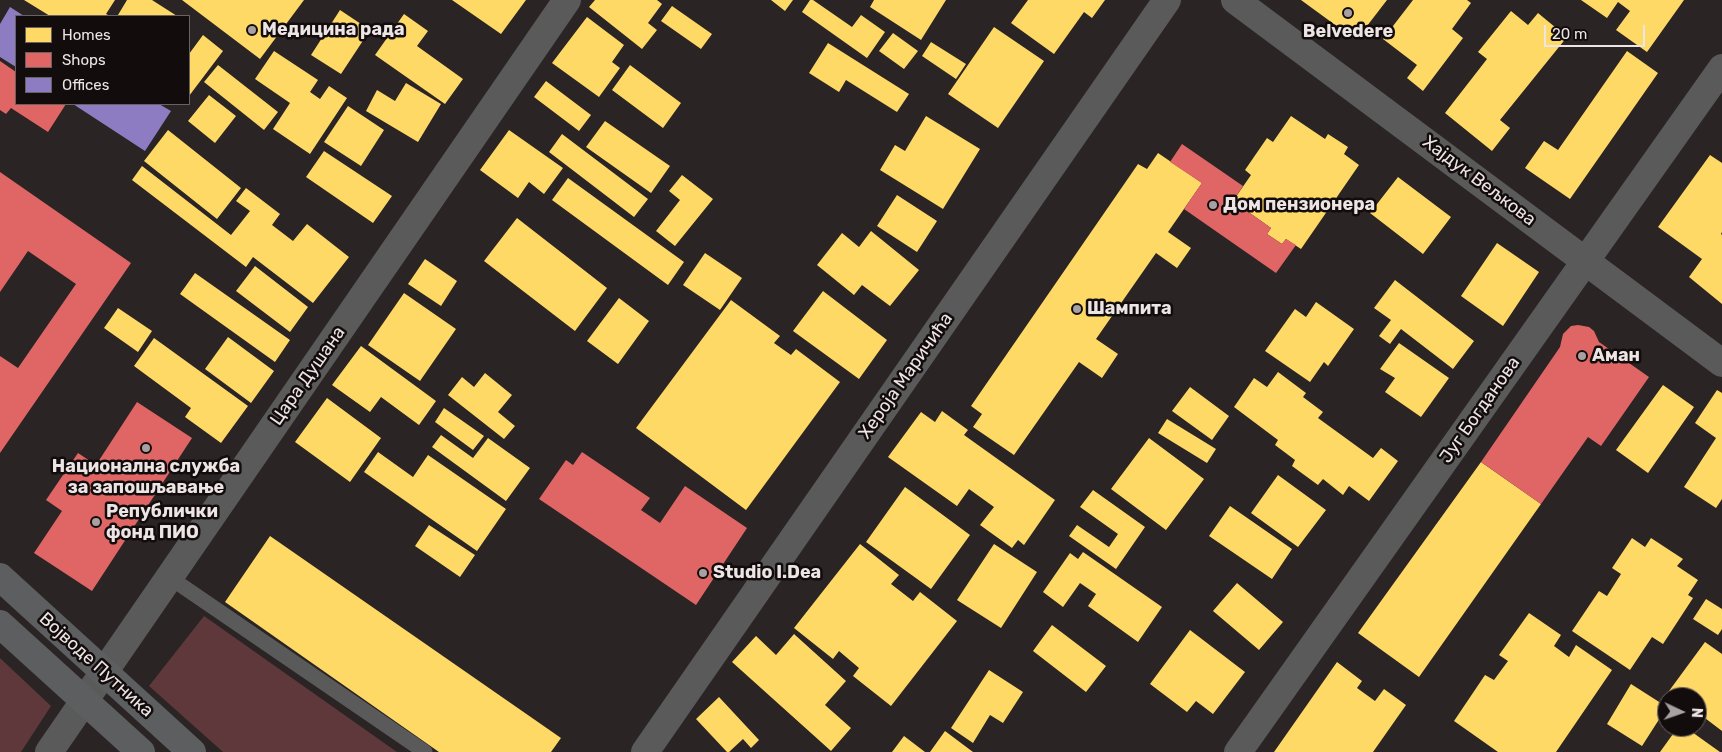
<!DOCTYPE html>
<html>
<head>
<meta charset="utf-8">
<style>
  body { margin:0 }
  #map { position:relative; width:1722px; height:752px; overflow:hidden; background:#2b2424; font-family:Rubik,sans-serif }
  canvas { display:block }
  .legend { position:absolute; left:15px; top:15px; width:175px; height:90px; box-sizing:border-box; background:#120c0c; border:1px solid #6a6262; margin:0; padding:6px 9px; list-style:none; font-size:15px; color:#ede4e4 }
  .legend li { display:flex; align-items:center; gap:10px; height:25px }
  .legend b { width:25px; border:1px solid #6a6262 }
  .north { position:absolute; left:1657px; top:687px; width:50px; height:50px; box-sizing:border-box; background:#120c0c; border:1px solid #6a6262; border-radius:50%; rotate:93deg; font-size:14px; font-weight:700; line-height:20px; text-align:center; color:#ede4e4 }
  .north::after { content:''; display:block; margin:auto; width:18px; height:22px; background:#a9a1a1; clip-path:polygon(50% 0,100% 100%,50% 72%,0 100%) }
  .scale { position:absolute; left:1544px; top:25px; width:101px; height:22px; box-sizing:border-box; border:2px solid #ede4e4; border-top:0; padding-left:6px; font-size:15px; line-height:18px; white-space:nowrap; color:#ede4e4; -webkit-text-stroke:4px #120c0c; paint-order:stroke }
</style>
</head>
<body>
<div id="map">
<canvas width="1722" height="752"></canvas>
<ul class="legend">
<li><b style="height:14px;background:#ffd966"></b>Homes</li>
<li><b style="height:14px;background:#e06666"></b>Shops</li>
<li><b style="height:14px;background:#8e7cc3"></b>Offices</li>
</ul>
<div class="north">N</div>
<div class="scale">20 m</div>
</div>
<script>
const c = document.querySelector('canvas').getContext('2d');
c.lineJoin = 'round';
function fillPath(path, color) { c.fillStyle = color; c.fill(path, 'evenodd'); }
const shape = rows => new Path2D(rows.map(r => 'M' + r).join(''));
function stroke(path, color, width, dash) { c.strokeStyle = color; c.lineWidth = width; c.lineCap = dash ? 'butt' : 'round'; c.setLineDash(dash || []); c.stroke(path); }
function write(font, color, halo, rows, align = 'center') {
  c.font = font + ' Rubik,sans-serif'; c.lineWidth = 5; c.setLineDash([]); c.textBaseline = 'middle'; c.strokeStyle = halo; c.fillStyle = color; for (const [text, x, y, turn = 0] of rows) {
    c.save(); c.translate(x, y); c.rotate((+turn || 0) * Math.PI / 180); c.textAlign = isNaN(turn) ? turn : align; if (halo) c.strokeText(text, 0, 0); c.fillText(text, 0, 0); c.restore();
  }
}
fillPath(shape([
  [204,616,397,752,223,752,149,686],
  [0,658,51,706,21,752,0,752]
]), '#5e383a');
fillPath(shape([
  [24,0,115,0,106,14,110,16,50,16],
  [127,0,152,0,177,16,120,16,118,15],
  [182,0,304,0,260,59],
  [452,0,526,0,501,34],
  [595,0,657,0,662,4,648,23,657,30,642,49,589,7],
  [771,0,793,0,785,11],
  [810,0,813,0,852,27,861,15,885,32,867,58,802,12],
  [874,0,946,0,921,40,870,7],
  [1028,0,1105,0,1092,18,1084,12,1054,54,1011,23],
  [1301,0,1387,0,1367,26,1362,25,1353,38],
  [1413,0,1467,0,1471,3,1452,29,1463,38,1423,91,1407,78,1417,65,1383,39],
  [1581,0,1684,0,1647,52,1616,30,1630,11,1618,2,1607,18],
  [672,6,712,34,701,49,661,21],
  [340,10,370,30,341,74,311,55],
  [1511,11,1528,25,1538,13,1567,37,1500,120,1510,128,1492,151,1445,113,1487,59,1478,52],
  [404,14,428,31,417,46,463,79,445,104,375,55],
  [587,17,624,45,612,62,620,68,599,97,552,63],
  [994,27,1044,61,998,128,948,94],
  [893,33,918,51,904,69,879,51],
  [203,35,223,51,189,96,189,54],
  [931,42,966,64,956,79,922,56],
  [828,43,909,94,897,112,846,80,839,92,809,73],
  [274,51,318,80,310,92,320,99,329,86,347,98,310,154,273,129,290,103,255,79],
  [1627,51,1658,73,1570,199,1525,168,1544,141,1558,150],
  [218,65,278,112,264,130,204,82],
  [630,65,681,103,663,128,612,90],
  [546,81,591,115,579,131,534,97],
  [406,83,441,104,418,142,366,111,377,90,395,101],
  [209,95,236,116,215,143,188,121],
  [348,106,384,130,361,166,324,142],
  [926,116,980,149,943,209,880,170,895,145,905,151],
  [1291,116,1325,139,1328,134,1348,147,1344,154,1359,165,1301,249,1286,239,1282,244,1267,234,1271,228,1233,201,1251,175,1245,170,1267,138,1273,142],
  [605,121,670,166,651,193,586,147],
  [168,130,241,188,217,219,144,161],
  [509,130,563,168,544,194,529,182,518,198,480,170],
  [562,134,648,199,634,217,549,152],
  [324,151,392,196,373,223,306,177],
  [1158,153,1202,183,1168,232,1191,248,1177,268,1156,253,1096,339,1118,354,1102,378,1079,362,1014,455,973,427,982,414,971,406,1138,164,1147,169],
  [1710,155,1722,163,1722,232,1721,234,1722,235,1722,304,1689,277,1702,259,1658,227],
  [142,166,231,235,250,211,236,201,246,188,280,214,272,225,293,241,307,224,349,257,313,303,253,257,246,267,132,180],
  [682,175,713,199,675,246,656,231,680,200,669,191],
  [1398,177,1451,217,1423,254,1370,213],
  [568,178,684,262,668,285,552,200],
  [897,195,937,221,917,252,877,226],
  [517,218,607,288,575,331,484,261],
  [871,231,919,270,890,306,862,285,854,295,817,265,842,233,859,247],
  [1497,243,1539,272,1503,326,1461,296],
  [705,253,742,278,720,310,683,285],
  [425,259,457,281,441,306,408,284],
  [255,266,308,307,290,332,236,291],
  [195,273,290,340,275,362,180,294],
  [1395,280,1474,341,1453,369,1401,329,1390,344,1379,336,1391,320,1374,308],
  [823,291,887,340,859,379,793,331],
  [404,293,456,329,420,381,368,345],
  [619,298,649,321,618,364,587,341],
  [731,300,780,336,774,343,791,355,796,349,840,382,746,510,636,428],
  [1316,302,1354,329,1328,366,1324,362,1310,382,1265,351,1295,309,1306,317],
  [118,308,152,331,138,352,104,328],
  [228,337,274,371,251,403,205,369],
  [154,338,248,406,221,443,185,417,191,408,134,366],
  [1399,343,1449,378,1421,417,1385,392,1395,378,1380,369],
  [361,346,436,401,419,425,381,397,370,412,332,385],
  [1278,372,1306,393,1303,397,1323,412,1318,418,1373,458,1381,448,1398,461,1369,501,1349,486,1343,495,1323,479,1318,485,1292,466,1295,460,1275,445,1278,440,1234,407,1254,378,1267,387],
  [485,373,512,395,498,412,515,426,504,439,448,395,462,377,474,387],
  [1663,385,1694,407,1648,473,1616,450],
  [1190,387,1229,416,1212,440,1172,411],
  [1717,390,1722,393,1722,499,1716,508,1684,487,1716,438,1695,423],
  [327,398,381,438,350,482,295,442],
  [444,408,484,436,473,450,435,422],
  [942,411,968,430,964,435,1055,500,1024,545,1018,540,1012,548,980,525,994,507,969,489,957,506,888,457,921,412,935,422],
  [1167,419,1216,449,1207,463,1158,433],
  [441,435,473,458,488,438,530,468,506,501,432,447],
  [1149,438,1204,479,1166,530,1111,489],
  [378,452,413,477,428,455,506,509,477,551,364,472],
  [1481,462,1541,504,1419,677,1358,633],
  [1278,475,1326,510,1298,547,1251,513],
  [905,487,970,535,931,589,866,542],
  [1093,490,1145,527,1116,569,1069,536,1077,525,1109,547,1118,534,1080,507],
  [1230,506,1292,549,1272,579,1209,536],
  [429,525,475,555,460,577,415,546],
  [270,536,561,738,551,752,439,752,225,602],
  [1632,538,1645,547,1651,538,1683,559,1677,566,1698,580,1688,595,1693,598,1663,644,1652,637,1630,670,1572,631,1599,591,1607,596,1621,574,1612,568],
  [860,544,899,575,891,584,913,601,920,592,957,621,891,706,853,676,859,668,839,651,833,659,794,628],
  [994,544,1037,572,1001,628,957,600],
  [1083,552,1162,607,1138,642,1088,606,1096,594,1080,583,1063,607,1043,592,1070,553,1078,559],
  [1237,583,1283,622,1259,650,1213,611],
  [1706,599,1722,609,1722,629,1718,635,1693,619],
  [1529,613,1561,635,1554,646,1569,657,1576,645,1612,670,1556,752,1498,752,1454,721,1485,675,1494,680,1508,661,1499,655],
  [1052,625,1106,666,1086,692,1033,651],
  [1190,630,1245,672,1213,714,1196,701,1187,712,1150,684],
  [794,634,846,681,825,705,851,728,831,751,732,662,756,636,776,655],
  [1705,642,1722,654,1722,731,1697,712,1697,697,1677,697,1669,691],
  [1337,662,1362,681,1357,688,1375,701,1384,689,1406,705,1373,752,1274,752],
  [989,670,1023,692,1003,723,990,715,973,743,951,728],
  [1631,684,1667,707,1642,746,1607,724],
  [719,697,759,740,751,748,743,739,729,752,727,752,696,719],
  [1678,727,1685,727,1720,752,1660,752],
  [945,731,973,752,930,752],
  [904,736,925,752,892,752]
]), '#ffd966');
fillPath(shape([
  [0,61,16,72,16,104,66,104,48,132,11,108,6,114,0,110],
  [1182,144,1243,186,1233,201,1271,228,1267,234,1282,244,1286,239,1296,245,1276,273,1184,209,1202,183,1170,162],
  [0,172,131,263,0,453,0,356,18,368,76,284,28,251,0,292],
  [1578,325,1589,327,1594,331,1599,342,1649,377,1601,446,1588,437,1541,504,1481,462,1560,347,1563,334,1571,326],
  [137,402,192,438,92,591,34,553,62,511,46,500,78,453,96,465],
  [582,452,650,498,641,510,660,523,685,486,747,528,696,605,539,499,566,460,573,465]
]), '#e06666');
fillPath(shape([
  [10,7,24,16,16,16,16,67,0,57,0,24],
  [73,104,159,104,171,111,145,151]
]), '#8e7cc3');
stroke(shape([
  [169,577,425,752]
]), '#5a5a5b', 15);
stroke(shape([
  [1235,0,1722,363],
  [49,752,567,0],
  [645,752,1167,0],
  [1238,752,1722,68]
]), '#5a5a5b', 28);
stroke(shape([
  [0,577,192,752],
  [0,624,141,752]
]), '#5c5e5f', 28);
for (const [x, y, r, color] of [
  [1348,13,5,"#a9a1a1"],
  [252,30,5,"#a9a1a1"],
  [1213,205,5,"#a9a1a1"],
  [1077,309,5,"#a9a1a1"],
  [1582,356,5,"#a9a1a1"],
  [146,448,5,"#a9a1a1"],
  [96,522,5,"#a9a1a1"],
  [703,573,5,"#a9a1a1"]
]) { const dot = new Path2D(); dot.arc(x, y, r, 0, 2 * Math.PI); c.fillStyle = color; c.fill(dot); stroke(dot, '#120c0c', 2); }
write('bold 18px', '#ede4e4', '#120c0c', [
  ["Медицина рада",262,30],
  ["Belvedere",1348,32,"center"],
  ["Дом пензионера",1223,205],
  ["Шампита",1087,309],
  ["Аман",1592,356],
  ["Национална служба",146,467,"center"],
  ["за запошљавање",146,488,"center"],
  ["Републички",106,512],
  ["фонд ПИО",106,533],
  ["Studio I.Dea",713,573]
], 'left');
write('18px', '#ede4e4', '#120c0c', [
  ["Хајдук Вељкова",1479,181,37],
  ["Цара Душана",308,376,-55],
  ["Хероја Маричића",906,376,-55],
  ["Југ Богданова",1480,410,-55],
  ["Војводе Путника",96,665,42]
]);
</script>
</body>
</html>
